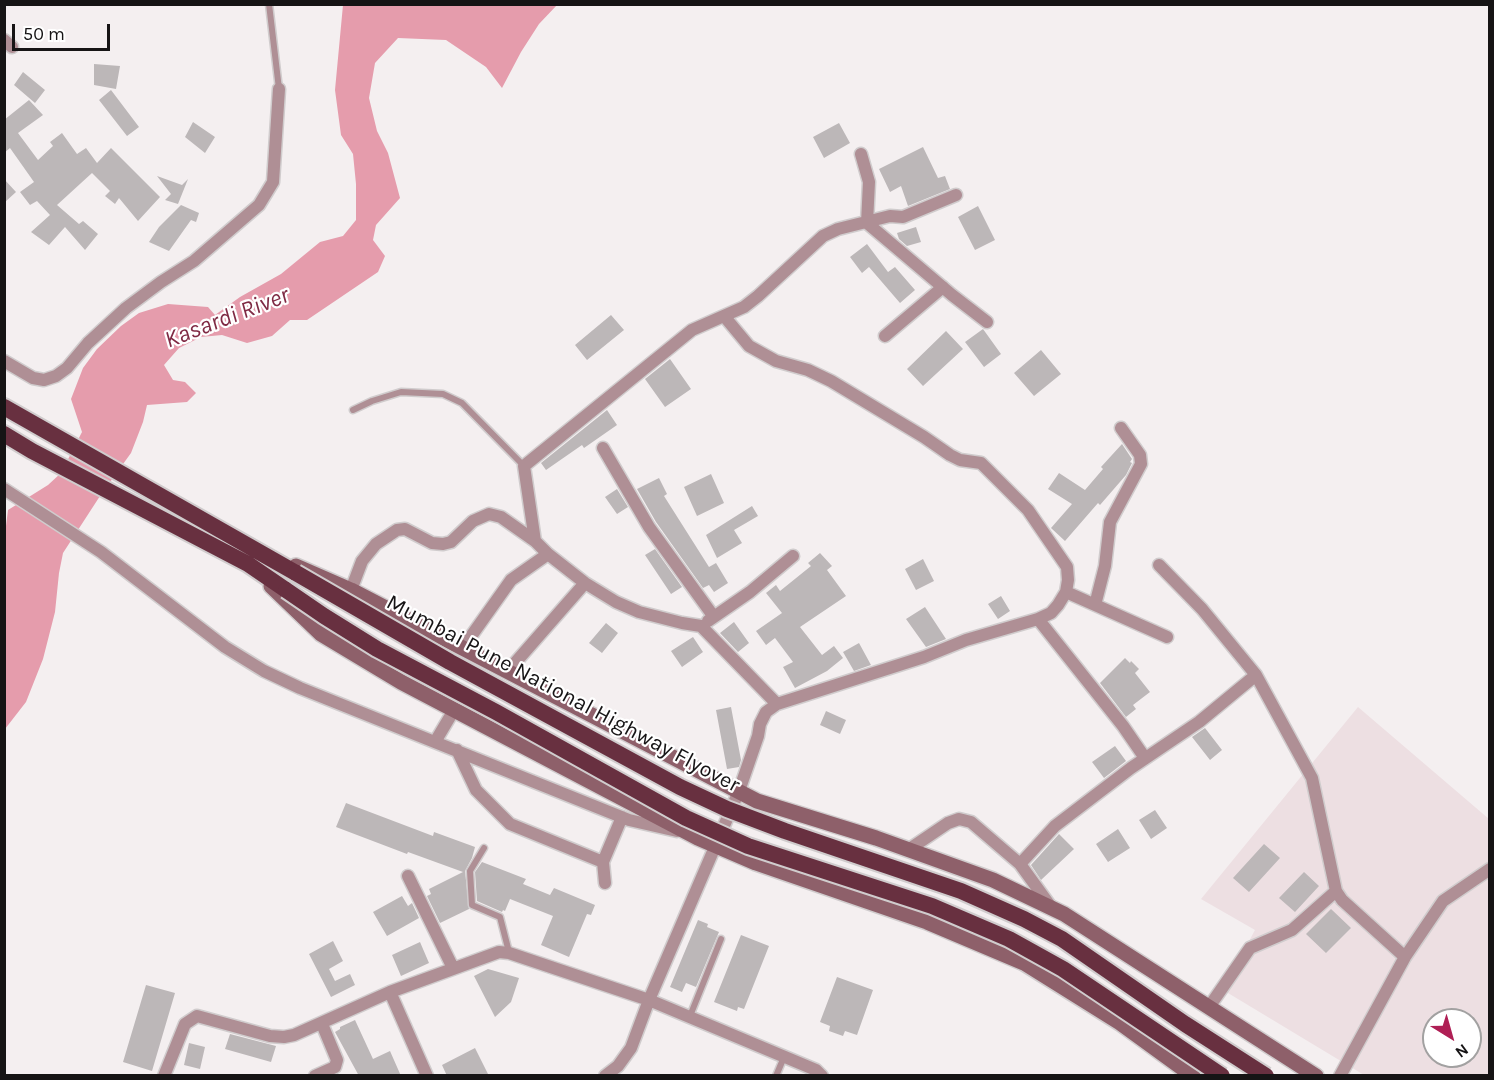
<!DOCTYPE html>
<html>
<head>
<meta charset="utf-8">
<style>
  body { margin:0 }
  #map { position:relative; width:1494px; height:1080px; overflow:hidden; background:#f4eff0; font-family:Karla,sans-serif }
  canvas { display:block }
  .frame { position:absolute; inset:0; border:6px solid #161415; pointer-events:none }
  .north { position:absolute; left:1422px; top:1008px; width:60px; height:60px; box-sizing:border-box; background:#fff; border:2px solid #a2a1a1; border-radius:50%; rotate:143deg; font-size:16px; font-weight:700; line-height:24px; text-align:center; color:#161415 }
  .north::after { content:''; display:block; margin:auto; width:21px; height:27px; background:#af1f55; clip-path:polygon(50% 0,100% 100%,50% 72%,0 100%) }
  .scale { position:absolute; left:12px; top:24px; width:98px; height:27px; box-sizing:border-box; border:3px solid #161415; border-top:0; padding-left:8px; font-size:18px; line-height:21px; white-space:nowrap; color:#161415; -webkit-text-stroke:4px #fff; paint-order:stroke }
</style>
</head>
<body>
<div id="map">
<canvas width="1494" height="1080"></canvas>
<div class="frame"></div>
<div class="north">N</div>
<div class="scale">50 m</div>
</div>
<script>
const c = document.querySelector('canvas').getContext('2d');
c.lineJoin = 'round';
function fillPath(path, color) { c.fillStyle = color; c.fill(path, 'evenodd'); }
const shape = rows => new Path2D(rows.map(r => 'M' + r).join(''));
function stroke(path, color, width, dash) { c.strokeStyle = color; c.lineWidth = width; c.lineCap = dash ? 'butt' : 'round'; c.setLineDash(dash || []); c.stroke(path); }
function write(font, color, halo, rows, align = 'center') {
  c.font = font + ' Karla,sans-serif'; c.lineWidth = 4.5; c.setLineDash([]); c.textBaseline = 'middle'; c.strokeStyle = halo; c.fillStyle = color; for (const [text, x, y, turn = 0] of rows) {
    c.save(); c.translate(x, y); c.rotate((+turn || 0) * Math.PI / 180); c.textAlign = isNaN(turn) ? turn : align; if (halo) c.strokeText(text, 0, 0); c.fillText(text, 0, 0); c.restore();
  }
}
fillPath(shape([
  [1358,707,1489,819,1489,1075,1364,1075,1223,990,1255,930,1201,899],
  [1434,1020,1470,1020,1470,1056,1434,1056]
]), '#eddfe2');
fillPath(shape([
  [343,5,557,5,539,24,521,52,502,88,486,67,446,40,398,38,375,63,369,98,377,131,388,153,400,198,376,225,373,240,385,256,378,272,307,320,290,320,272,336,247,343,222,335,201,337,179,348,164,365,173,380,185,382,196,393,187,402,147,405,143,422,131,453,100,496,63,553,59,573,55,612,43,659,26,702,5,729,4,542,8,510,48,485,61,473,82,432,71,399,83,368,97,349,121,326,139,313,168,304,208,307,215,315,240,297,281,274,320,242,343,236,356,220,356,184,353,154,341,135,335,90]
]), '#e59cac');
fillPath(shape([
  [94,64,120,66,116,89,94,85],
  [23,72,45,90,35,103,14,85],
  [111,90,139,127,127,136,99,100],
  [29,100,43,115,18,133,38,160,53,146,50,142,62,133,77,154,86,148,97,163,111,148,160,197,138,221,119,198,115,204,105,196,110,191,92,173,57,205,79,224,83,221,98,234,85,250,65,227,49,245,31,232,50,215,37,201,30,205,20,192,34,182,10,148,4,153,4,120],
  [193,122,215,137,205,153,185,137],
  [839,123,850,143,824,158,813,137],
  [923,147,938,178,945,176,950,189,908,206,901,186,890,192,879,169],
  [157,176,182,185,188,179,178,204,165,200,171,194],
  [4,179,16,192,4,203],
  [181,205,199,213,196,222,191,220,169,251,149,242,159,227],
  [978,206,995,240,975,250,958,217],
  [916,227,921,242,907,246,899,239,897,233],
  [867,244,888,272,895,267,915,290,900,303,869,267,862,273,850,257],
  [611,315,624,330,587,360,575,345],
  [983,329,1001,354,984,367,965,342],
  [946,331,963,349,923,386,907,369],
  [1041,350,1061,374,1034,396,1014,373],
  [670,359,691,389,665,407,645,379],
  [607,410,617,425,584,448,582,445,546,470,541,463],
  [1122,444,1132,459,1130,462,1132,463,1126,475,1100,505,1098,503,1065,541,1051,528,1072,504,1048,489,1059,473,1085,490,1103,469,1101,467],
  [711,474,724,503,697,516,684,487],
  [659,478,667,494,664,496,709,567,716,563,728,583,714,592,709,585,703,588,656,522,637,489],
  [617,489,628,507,617,514,605,497],
  [752,506,758,516,734,530,742,543,717,558,706,535],
  [655,549,682,587,671,594,645,555],
  [820,553,832,566,827,570,846,596,800,627,822,655,834,646,843,658,827,671,795,688,783,667,793,662,775,638,766,645,756,631,782,613,766,593,776,585,780,591,811,566,808,563],
  [923,559,934,581,916,590,905,569],
  [1001,596,1010,611,998,619,988,604],
  [925,607,946,639,926,647,906,619],
  [734,622,749,643,738,652,720,633],
  [606,623,618,633,602,653,589,643],
  [693,637,703,652,682,667,671,651],
  [859,643,871,665,854,671,843,652],
  [1125,658,1130,663,1131,661,1139,669,1135,673,1150,692,1133,705,1136,709,1126,717,1100,683],
  [731,707,741,760,739,767,727,769,716,710],
  [826,711,846,720,840,734,820,725],
  [1205,728,1222,750,1210,760,1192,737],
  [1115,746,1126,761,1104,778,1092,762],
  [346,803,433,836,434,832,475,847,472,858,465,871,469,909,440,923,427,896,431,894,429,889,463,872,408,852,407,854,336,827],
  [1155,810,1167,828,1151,839,1139,820],
  [1118,829,1130,848,1108,862,1096,844],
  [1059,834,1074,849,1041,880,1031,865],
  [1264,844,1280,858,1249,892,1233,878],
  [482,862,526,879,523,884,550,895,554,888,595,905,591,915,587,914,569,957,541,945,553,916,510,899,505,911,503,910,502,912,477,901,475,872],
  [1304,872,1319,886,1295,912,1279,898],
  [402,896,408,906,412,903,419,918,387,936,373,912],
  [1331,909,1351,928,1326,953,1306,934],
  [698,920,708,924,707,927,719,932,696,987,686,983,682,992,670,987],
  [741,935,769,946,744,1009,738,1007,737,1011,714,1002],
  [333,941,343,961,329,969,335,981,350,974,355,985,331,997,309,954],
  [420,942,429,963,401,976,392,955],
  [488,969,519,978,511,1002,495,1017,474,976],
  [837,977,873,990,857,1035,845,1031,843,1036,829,1031,830,1026,820,1022],
  [146,985,175,993,152,1071,123,1062],
  [355,1020,373,1059,390,1051,401,1076,359,1076,335,1032,340,1029,340,1027],
  [230,1034,276,1046,271,1062,225,1049],
  [189,1043,205,1047,200,1069,184,1065],
  [475,1048,489,1076,447,1076,442,1065]
]), '#bcb7b8');
const service = shape([
  [269,4,279,89],
  [353,410,372,401,401,392,443,394,462,403,524,466],
  [484,848,470,871,472,905,500,917,509,952],
  [690,1016,721,939],
  [776,1076,784,1057]
]);
const minor = shape([
  [4,40,12,47],
  [861,154,869,182,867,223,952,295,987,322],
  [885,336,943,287],
  [4,361,33,378,44,380,56,376,67,368,88,343,126,308,161,282,194,261,259,205,273,182,279,89],
  [603,448,649,527,714,617],
  [4,489,101,552,225,647,264,671,300,688,629,820,677,831],
  [1159,565,1202,609,1256,675,1312,778,1336,891,1342,900,1405,957],
  [351,590,362,561,376,544,397,530,405,529,432,543,443,544,451,542,473,521,489,514,501,517,535,541],
  [1066,592,1167,637],
  [1095,605,1105,566,1110,522,1141,464,1140,455,1121,428],
  [1038,619,1123,726,1145,758],
  [708,621,750,592,793,556],
  [462,649,511,580,548,554],
  [508,671,585,583],
  [777,704,701,626,682,623,639,612,616,602,585,583,548,554,535,541,524,466,692,330,744,307,758,296,823,236,838,229,890,216,903,217,956,195],
  [435,742,454,710],
  [457,750,476,790,510,824,603,862],
  [908,850,948,823,959,819,971,822,1020,864,1051,907],
  [1020,864,1055,826,1131,768,1199,722,1256,675],
  [408,876,453,968],
  [605,883,603,862,622,817],
  [390,992,427,1076],
  [1209,1007,1250,948,1292,930,1336,891],
  [164,1076,185,1024,197,1016,270,1036,284,1037,294,1035,390,992,499,952,509,953,649,1000,816,1070,822,1076],
  [315,1076,335,1067,337,1060,322,1024],
  [605,1076,618,1066,631,1048,649,1000,739,791,758,736,760,724,766,712,777,704,924,657,966,640,1038,619,1051,613,1058,605,1066,592,1068,580,1067,567,1028,510,981,463,960,460,950,455,924,437,831,381,808,370,776,361,749,346,724,316],
  [1340,1076,1405,957,1443,901,1490,869]
]);
const secondary = shape([
  [296,566,351,590,757,801,876,838,993,880,1064,914,1316,1076],
  [271,586,321,634,401,682,698,838,756,863,927,922,1024,963,1120,1023,1193,1076]
]);
const trunk = shape([
  [4,407,296,573],
  [4,434,32,451,248,564,286,590]
]);
stroke(service, '#d0cccd', 9);
stroke(minor, '#d0cccd', 15);
stroke(secondary, '#d0cccd', 18);
stroke(trunk, '#d0cccd', 20);
stroke(service, '#af8f95', 6);
stroke(minor, '#af8f95', 12);
stroke(secondary, '#8e606a', 15);
stroke(trunk, '#683040', 16);
const trunkBridge = shape([
  [296,573,450,662,680,787,727,809,785,831,961,891,1024,919,1062,939,1185,1024,1266,1076],
  [286,590,324,616,377,649,496,712,686,818,748,846,932,906,1009,939,1063,969,1222,1076]
]);
stroke(trunkBridge, '#d0cccd', 20, []);
stroke(trunkBridge, '#683040', 16);
write('22px', '#161415', '#fff', [
  ["Mumbai Pune National Highway Flyover",563,694,28]
]);
write('italic 24px', '#7f2a44', '#fff', [
  ["Kasardi River",227,318,-21]
]);
</script>
</body>
</html>
